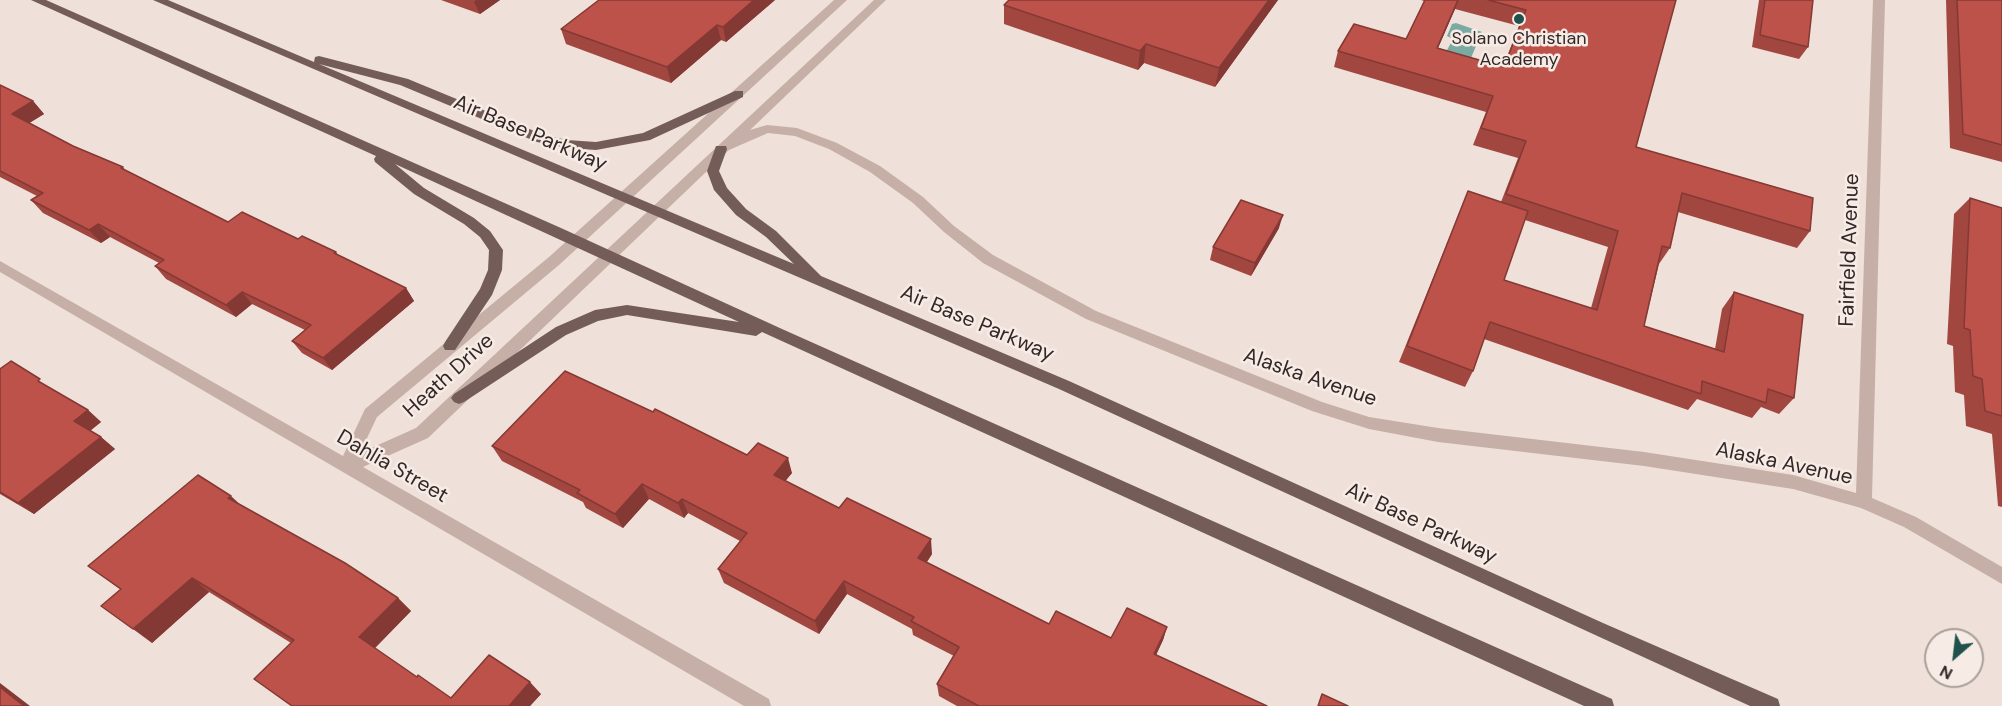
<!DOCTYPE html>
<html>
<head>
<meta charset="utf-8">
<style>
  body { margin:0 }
  #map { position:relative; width:2002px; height:706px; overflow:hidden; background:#efe1d9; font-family:"DM Sans",sans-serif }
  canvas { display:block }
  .north { position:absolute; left:1924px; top:628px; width:60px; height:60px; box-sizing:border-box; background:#f7ece5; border:2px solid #a99e99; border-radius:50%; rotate:208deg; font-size:16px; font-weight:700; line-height:24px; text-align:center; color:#332827 }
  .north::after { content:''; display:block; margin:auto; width:21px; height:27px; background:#20514b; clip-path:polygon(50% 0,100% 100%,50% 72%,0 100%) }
</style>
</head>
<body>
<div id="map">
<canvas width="2002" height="706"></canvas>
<div class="north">N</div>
</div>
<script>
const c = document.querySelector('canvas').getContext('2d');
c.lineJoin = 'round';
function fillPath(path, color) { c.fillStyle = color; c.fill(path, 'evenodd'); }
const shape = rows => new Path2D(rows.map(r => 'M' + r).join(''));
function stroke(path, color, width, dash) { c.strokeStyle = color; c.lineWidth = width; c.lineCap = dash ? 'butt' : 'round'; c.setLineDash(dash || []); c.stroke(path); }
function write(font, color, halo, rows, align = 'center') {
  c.font = font + ' "DM Sans",sans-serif'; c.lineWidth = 5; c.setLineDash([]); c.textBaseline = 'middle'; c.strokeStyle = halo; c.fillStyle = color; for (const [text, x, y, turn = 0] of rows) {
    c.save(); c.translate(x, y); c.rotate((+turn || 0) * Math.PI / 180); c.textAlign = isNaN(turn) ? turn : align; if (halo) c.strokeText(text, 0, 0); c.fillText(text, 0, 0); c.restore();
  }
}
fillPath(shape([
  [1456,23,1482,32,1471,58,1446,52,1453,39,1447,36,1452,24]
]), '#7baaa3');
fillPath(shape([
  [834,0,847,0,559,265,377,417,360,453,416,428,874,0,886,0,750,130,767,125,797,128,837,143,880,166,923,197,954,226,993,255,1096,311,1322,402,1369,417,1438,428,1644,452,1793,475,1856,493,1873,0,1885,0,1872,498,1916,517,2002,567,2002,584,1904,527,1861,508,1793,489,1644,466,1438,442,1369,429,1312,411,1086,319,983,263,944,232,913,203,870,172,829,149,795,136,768,133,729,150,428,438,363,467,769,699,771,706,744,706,0,272,0,261,343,456,365,409,549,257,834,0]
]), '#c6afa7');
fillPath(shape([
  [31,0,46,0,561,228,782,329,1612,699,1614,706,1584,706,762,332,756,336,627,315,598,321,566,335,464,402,459,404,454,402,451,398,454,394,556,327,595,310,627,305,739,322,395,164,424,188,474,218,490,231,503,250,502,270,492,295,455,350,445,350,443,346,445,342,480,289,488,270,489,250,480,237,464,224,414,194,375,162,374,159,376,156,31,0],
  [153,0,168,0,314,62,315,57,319,56,408,79,544,135,567,140,596,142,643,133,735,91,743,91,743,97,650,140,596,150,567,148,537,142,400,85,319,64,794,264,766,237,736,215,714,190,707,171,716,146,726,146,727,149,719,171,727,188,746,209,776,231,821,276,1069,381,1603,623,1778,699,1780,706,1750,706,1059,389,153,0]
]), '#745d59');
fillPath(shape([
  [441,0,500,0,480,14],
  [775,0,726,42,721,40,671,83,566,44,561,29],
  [1009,0,1278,0,1215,87,1144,63,1138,70,1004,24,1004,5],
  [1421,0,1676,0,1636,147,1810,231,1797,248,1678,212,1670,248,1659,264,1644,326,1715,349,1722,309,1734,292,1794,398,1779,414,1761,407,1752,418,1697,399,1688,410,1484,339,1473,371,1465,387,1399,362,1468,191,1501,202,1518,158,1473,145,1486,112,1334,67,1338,51,1406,39,1424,1],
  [1455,9,1519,26,1503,67,1438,48],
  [1525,220,1608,247,1591,308,1504,280],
  [1759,0,1813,0,1808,47,1799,59,1752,47],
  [1946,0,2002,0,2002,162,1950,148],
  [0,85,33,101,44,114,29,123,73,146,123,167,125,170,228,222,298,239,336,252,338,255,406,288,414,301,332,370,302,353,292,341,305,330,252,304,236,317,166,279,155,266,159,263,110,237,101,243,43,213,31,200,37,196,0,177],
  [1970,198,2002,208,2002,507,1998,506,1992,434,1966,426,1964,395,1955,392,1953,346,1947,344,1954,214],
  [1279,228,1251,276,1210,260,1213,247],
  [0,369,49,388,88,410,101,422,90,431,101,437,115,449,34,514,0,494],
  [492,446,747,455,792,473,785,481,932,554,927,562,1049,624,1111,638,1167,627,1163,640,1156,655,1267,706,957,706,939,696,937,684,954,656,913,635,912,629,847,594,819,634,724,583,718,569,740,541,688,513,684,518,649,499,623,528,586,508,583,502,502,461],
  [240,504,398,598,411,611,375,648,417,677,451,698,541,694,530,706,292,706,254,679,291,643,209,592,152,643,121,590,88,566]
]), '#a24740');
fillPath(shape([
  [476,0,500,0,480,14,474,2],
  [754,0,775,0,726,42,723,27],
  [1269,0,1278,0,1215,87,1219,68],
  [1458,0,1455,9,1431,64,1437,48],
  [717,25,721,40,671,83,667,67],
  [1146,44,1144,63,1138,70,1140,51],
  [33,101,44,114,23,127,12,114],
  [1283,215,1279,228,1251,276,1255,263],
  [98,224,110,237,101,243,89,230],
  [406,288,414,301,332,370,323,358],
  [242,292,252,304,236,317,226,305],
  [88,410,101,422,87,433,74,421],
  [101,437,115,449,34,514,18,503],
  [788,458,792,473,778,490,774,475],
  [642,484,649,499,623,528,615,514],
  [231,496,246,510,228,498],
  [682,499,688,513,684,518,678,503],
  [931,539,932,554,920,572,918,558],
  [192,578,209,592,152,643,133,629],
  [844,581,847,594,819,634,815,621],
  [398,598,411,611,373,650,359,637],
  [1167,627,1163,640,1151,666,1154,654],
  [530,682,541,694,530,706,509,706],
  [0,683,30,706,24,706,0,687]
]), '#843934');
const building = shape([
  [599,0,754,0,723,27,717,25,667,67,561,29,599,0],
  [1009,0,1269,0,1219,68,1146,44,1140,51,1004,5,1009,0],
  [1425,0,1458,0,1437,48,1504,67,1526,10,1488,0,1676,0,1636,147,1813,198,1810,231,1682,193,1670,248,1662,246,1644,326,1724,352,1734,292,1803,315,1794,398,1768,389,1766,403,1702,381,1701,394,1490,322,1473,371,1407,346,1468,191,1528,211,1504,280,1597,310,1618,231,1506,194,1526,141,1481,128,1493,96,1338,51,1354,24,1406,39,1425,0],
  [1765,0,1813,0,1808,47,1760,35,1765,0],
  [1957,0,2002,0,2002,145,1963,134,1957,0],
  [0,85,33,101,12,114,73,146,123,167,121,168,228,222,242,212,298,239,302,236,336,252,334,253,406,288,323,358,292,341,311,325,242,292,226,305,155,266,164,260,98,224,89,230,31,200,43,193,0,171,0,85],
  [1970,198,2002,208,2002,416,1985,411,1982,379,1973,376,1970,330,1964,328,1970,198],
  [1241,200,1283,215,1255,263,1213,247,1241,200],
  [11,361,40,379,38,381,88,410,74,421,101,437,18,503,0,492,0,369,11,361],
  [565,371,653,412,655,409,747,455,758,443,788,458,774,475,839,508,847,498,931,539,918,558,1049,624,1056,611,1111,638,1127,608,1167,627,1154,654,1267,706,979,706,937,684,959,647,911,621,914,617,844,581,815,621,718,569,747,533,682,499,678,503,642,484,615,514,577,493,580,490,492,446,565,371],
  [198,475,231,496,228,498,345,563,398,598,359,637,417,677,418,675,451,698,489,655,530,682,509,706,292,706,254,679,294,640,192,578,133,629,101,606,121,589,88,566,198,475],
  [0,687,24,706,0,706,0,687],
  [1322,694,1348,706,1318,706,1322,694]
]);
fillPath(building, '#bc524a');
stroke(building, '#843934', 1.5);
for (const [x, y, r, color] of [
  [1519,19,6,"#20514b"]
]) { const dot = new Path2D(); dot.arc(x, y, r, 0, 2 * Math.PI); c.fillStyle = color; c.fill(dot); stroke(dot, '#f7ece5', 2); }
write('18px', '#332827', '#f7ece5', [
  ["Solano Christian",1519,39],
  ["Academy",1519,60]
]);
write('21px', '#332827', '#f7ece5', [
  ["Air Base Parkway",530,134,23],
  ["Fairfield Avenue",1850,250,-88],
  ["Air Base Parkway",977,324,23],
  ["Heath Drive",449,376,-42],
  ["Alaska Avenue",1310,378,19],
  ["Alaska Avenue",1784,464,12],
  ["Dahlia Street",392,467,30],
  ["Air Base Parkway",1421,524,25]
]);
</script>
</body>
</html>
